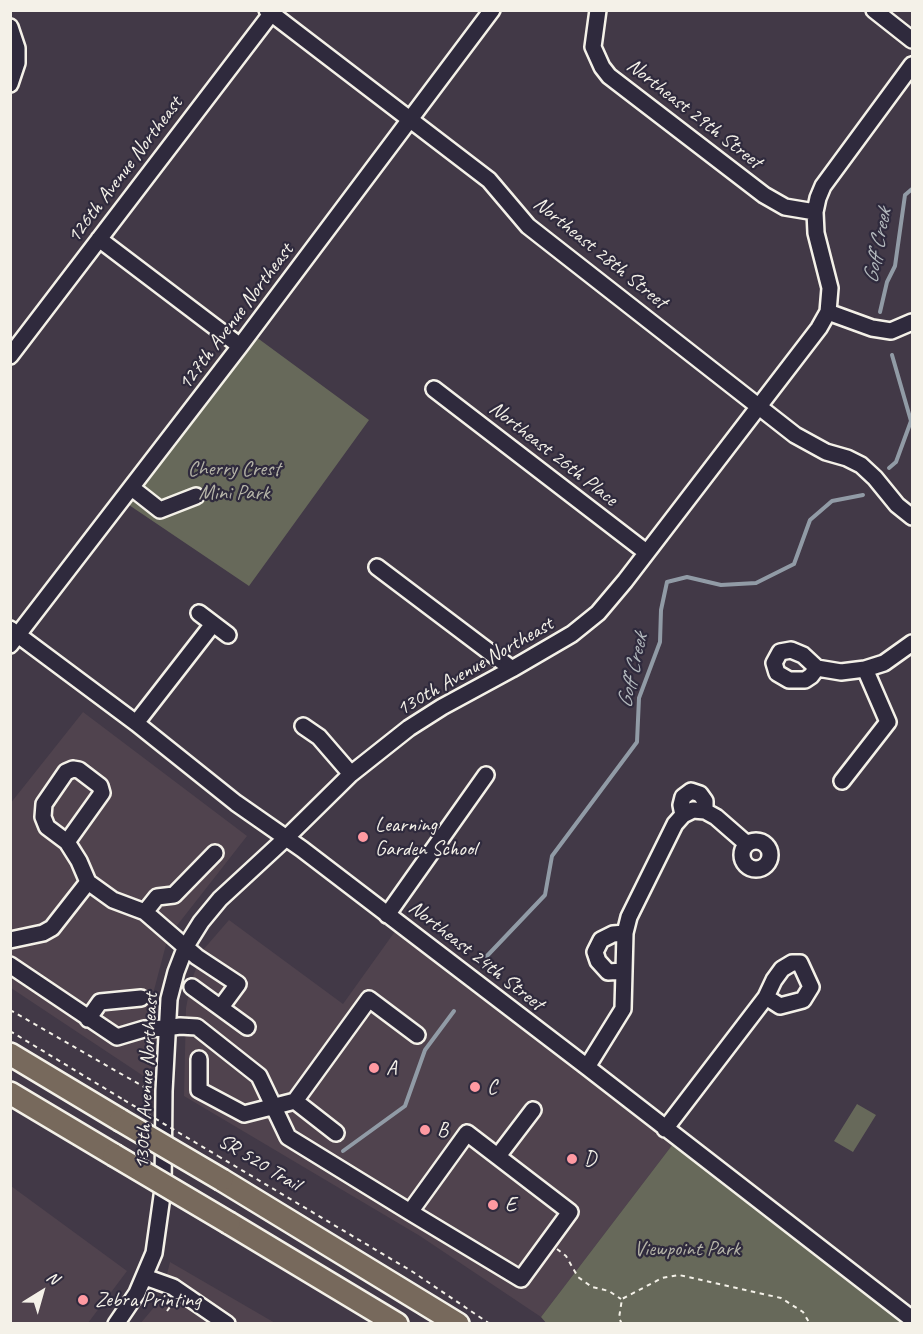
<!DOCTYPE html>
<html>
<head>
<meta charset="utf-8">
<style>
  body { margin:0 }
  #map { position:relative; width:923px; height:1334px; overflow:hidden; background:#423947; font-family:Caveat,sans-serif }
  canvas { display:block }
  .frame { position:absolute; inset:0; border:12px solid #f4f1e8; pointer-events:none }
  .north { position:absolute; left:12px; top:1262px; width:60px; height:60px; -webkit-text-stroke:4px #2f2a3d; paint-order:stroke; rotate:37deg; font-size:16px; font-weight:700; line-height:24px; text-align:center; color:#f4f1e8 }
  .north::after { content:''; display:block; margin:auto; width:21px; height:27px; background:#f4f1e8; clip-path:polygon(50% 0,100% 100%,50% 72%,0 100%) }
</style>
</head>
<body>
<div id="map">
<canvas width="923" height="1334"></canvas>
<div class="frame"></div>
<div class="north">N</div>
</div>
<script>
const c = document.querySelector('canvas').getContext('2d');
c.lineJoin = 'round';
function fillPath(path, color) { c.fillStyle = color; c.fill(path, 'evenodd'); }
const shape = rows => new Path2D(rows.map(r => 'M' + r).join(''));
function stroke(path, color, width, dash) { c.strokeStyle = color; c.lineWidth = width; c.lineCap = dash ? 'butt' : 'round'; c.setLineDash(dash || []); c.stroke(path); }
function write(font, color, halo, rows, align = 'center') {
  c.font = font + ' Caveat,sans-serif'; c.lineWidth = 4.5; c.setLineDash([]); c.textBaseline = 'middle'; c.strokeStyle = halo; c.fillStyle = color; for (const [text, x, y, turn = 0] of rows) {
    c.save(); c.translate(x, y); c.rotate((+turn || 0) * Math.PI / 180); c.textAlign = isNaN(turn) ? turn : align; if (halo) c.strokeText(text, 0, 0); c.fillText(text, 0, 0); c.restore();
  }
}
fillPath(shape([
  [83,712,247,836,168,937,153,994,151,1081,11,988,10,804],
  [229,920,343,1004,396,930,673,1144,541,1317,420,1236,184,1096,186,1008,191,982,203,950],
  [11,1186,127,1271,88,1323,11,1323],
  [170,1262,275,1323,140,1324,161,1299]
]), '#50434e');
fillPath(shape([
  [252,334,369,420,249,586,126,503],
  [857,1104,876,1115,853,1152,834,1141],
  [673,1144,906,1323,547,1324,541,1317]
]), '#67695a');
stroke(shape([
  [880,312,887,282,895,266,905,195,912,189],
  [889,468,896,462,911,421,892,355],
  [486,957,545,895,552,856,637,742,639,698,660,642,661,610,667,582,687,577,721,585,756,583,794,564,810,520,832,501,863,495],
  [343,1151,405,1106,425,1050,454,1011]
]), '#919ba6', 4);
const minor = shape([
  [267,10,489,180,528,226,795,435,826,452,847,458,861,465,875,478,897,505,912,517],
  [598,10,593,47,602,67,609,76,764,195,785,207,815,212],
  [874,10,912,40],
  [10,27,17,48,17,63,10,84],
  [99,239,240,346],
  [828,312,872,328,891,331,912,322],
  [10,356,274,10],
  [434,389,646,552],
  [132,488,160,510,196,496],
  [377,567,512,669],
  [199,613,228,635],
  [10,629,136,723,236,803,302,849,587,1067,912,1319],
  [10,645,240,346,492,10],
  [817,668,811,676,805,680,789,680,777,673,774,663,780,652,791,650,803,655,817,668,841,672,865,669,884,663,912,643],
  [136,723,213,624],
  [303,726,319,737,351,774],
  [73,769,79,770,100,786,102,793,67,842,47,827,43,817,44,804,66,772,73,769],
  [842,781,888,722,865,669],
  [683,815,681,805,683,797,691,791,700,794,705,801,705,811],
  '742 855a14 14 0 1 1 28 0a14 14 0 1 1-28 0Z',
  [67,842,79,861,88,882,113,900,145,912,197,957,238,984,221,1007],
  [145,912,157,897,174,895,215,853],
  [387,915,486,775],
  [10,940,43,933,52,928,88,882],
  [10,965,117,1037,144,1029,166,1028,180,1026,197,1027,259,1076,288,1137,410,1212,521,1279,570,1212,467,1133,410,1212],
  [624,971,608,972,598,961,595,952,601,940,613,934,625,933],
  [192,987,247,1027],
  [88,1019,100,1002,141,998],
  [199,1059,199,1090,244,1114,295,1101,369,999,417,1035],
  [587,1067,623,1009,625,933,629,917,675,824,683,815,693,810,705,811,716,817,747,844],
  [295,1101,336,1133],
  [665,1129,766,997,774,980,782,969,792,963,800,963,811,987,803,1000,780,1006,766,997],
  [498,1156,533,1110],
  [145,1277,173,1287,227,1324],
  [116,1324,137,1293,154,1253,163,1189,164,1091,169,999,176,972,186,946,201,922,220,899,285,839,351,774,409,728,442,707,512,669,572,634,598,613,625,581,819,328,828,312,830,288,816,233,815,212,818,198,823,186,912,65]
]);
const highway = shape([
  [10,1054,120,1120],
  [10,1093,114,1155],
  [222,1180,458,1324],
  [229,1223,397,1324]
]);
stroke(minor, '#f4f1e8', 20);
stroke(highway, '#f4f1e8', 26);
stroke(shape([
  [10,1010,151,1091],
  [10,1031,124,1100],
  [218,1156,413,1272,490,1324],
  [557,1249,566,1256,578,1277,592,1287,609,1291,621,1299],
  [167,1311,172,1304],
  [622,1324,619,1318,622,1299,662,1278,679,1275,781,1298,803,1312,810,1324]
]), '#f4f1e8', 2, [4.5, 4.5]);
stroke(minor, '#2f2a3d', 15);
stroke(highway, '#77695c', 21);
const highwayBridge = shape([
  [120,1120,222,1180],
  [114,1155,229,1223]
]);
stroke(highwayBridge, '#f4f1e8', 26, []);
stroke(shape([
  [124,1100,218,1156]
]), '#f4f1e8', 2, [4.5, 4.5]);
stroke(highwayBridge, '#77695c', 21);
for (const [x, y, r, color] of [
  [363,837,6,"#ff9aa2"],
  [374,1068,6,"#ff9aa2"],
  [475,1087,6,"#ff9aa2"],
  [425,1130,6,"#ff9aa2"],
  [572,1159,6,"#ff9aa2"],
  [493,1205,6,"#ff9aa2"],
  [83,1300,6,"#ff9aa2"]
]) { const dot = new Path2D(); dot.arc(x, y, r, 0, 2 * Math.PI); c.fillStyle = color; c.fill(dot); stroke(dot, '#2f2a3d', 2); }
write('21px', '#f4f1e8', '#2f2a3d', [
  ["Northeast 29th Street",694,114,38],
  ["126th Avenue Northeast",125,170,-53],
  ["Northeast 28th Street",600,253,39],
  ["127th Avenue Northeast",236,317,-53],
  ["Northeast 26th Place",553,454,38],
  ["130th Avenue Northeast",475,667,-30],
  ["Northeast 24th Street",476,956,38],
  ["130th Avenue Northeast",147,1081,-87],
  ["SR 520 Trail",259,1163,31]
]);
write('21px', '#b5b4a8', '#2f2a3d', [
  ["Cherry Crest",234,469],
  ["Mini Park",234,493],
  ["Viewpoint Park",687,1249]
]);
write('21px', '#f4f1e8', '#2f2a3d', [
  ["Learning",375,825],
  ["Garden School",375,849],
  ["A",386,1068],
  ["C",487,1087],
  ["B",437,1130],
  ["D",584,1159],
  ["E",505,1205],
  ["Zebra Printing",95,1300]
], 'left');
write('italic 22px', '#b2b8bc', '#2f2a3d', [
  ["Goff Creek",878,246,-79],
  ["Goff Creek",633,671,-77]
]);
</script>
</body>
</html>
